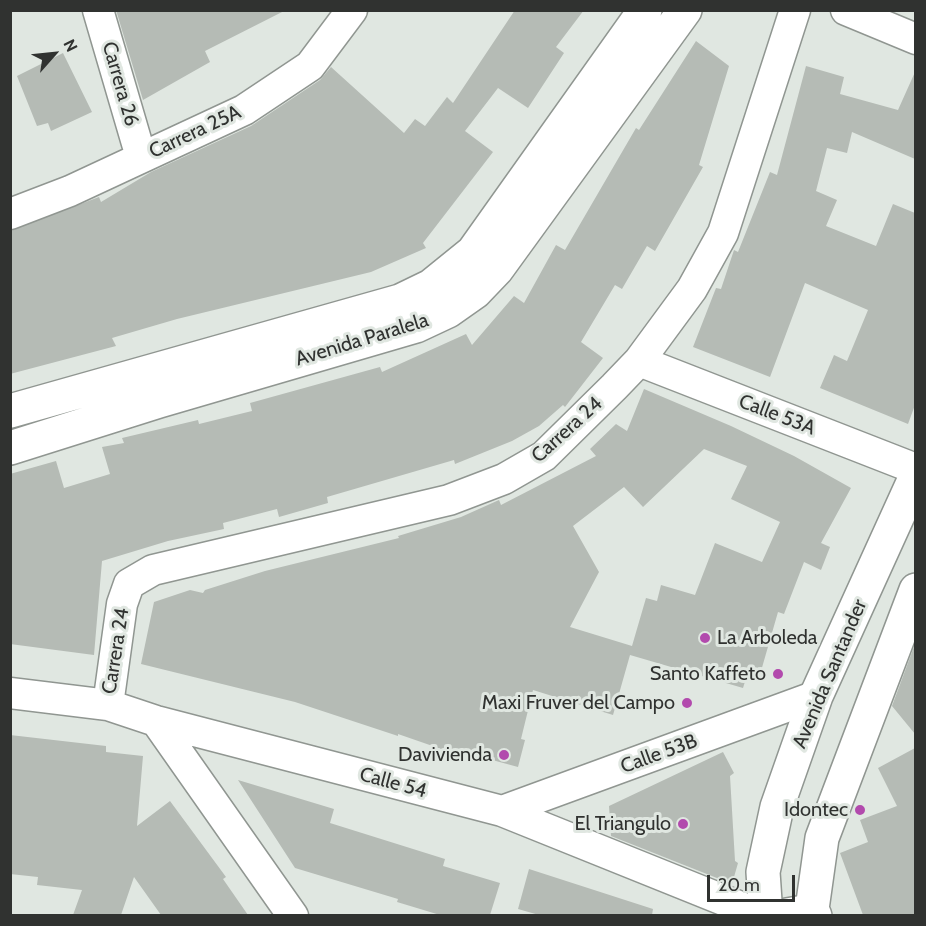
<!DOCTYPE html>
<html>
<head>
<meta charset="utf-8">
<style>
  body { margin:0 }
  #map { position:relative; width:926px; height:926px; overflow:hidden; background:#e0e7e1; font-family:Cabin,sans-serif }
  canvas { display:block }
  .frame { position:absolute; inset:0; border:12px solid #303230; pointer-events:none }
  .north { position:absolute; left:24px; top:24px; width:60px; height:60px; -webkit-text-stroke:4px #e0e7e1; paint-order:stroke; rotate:63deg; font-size:16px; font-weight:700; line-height:24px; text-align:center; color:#303230 }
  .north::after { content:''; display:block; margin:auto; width:21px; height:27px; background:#303230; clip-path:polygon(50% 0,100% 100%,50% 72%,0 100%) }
  .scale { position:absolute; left:707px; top:875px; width:88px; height:27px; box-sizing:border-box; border:3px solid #303230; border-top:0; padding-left:8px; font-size:18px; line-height:21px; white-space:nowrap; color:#303230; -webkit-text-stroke:4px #e0e7e1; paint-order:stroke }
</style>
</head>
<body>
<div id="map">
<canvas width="926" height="926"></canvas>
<div class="frame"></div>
<div class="north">N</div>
<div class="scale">20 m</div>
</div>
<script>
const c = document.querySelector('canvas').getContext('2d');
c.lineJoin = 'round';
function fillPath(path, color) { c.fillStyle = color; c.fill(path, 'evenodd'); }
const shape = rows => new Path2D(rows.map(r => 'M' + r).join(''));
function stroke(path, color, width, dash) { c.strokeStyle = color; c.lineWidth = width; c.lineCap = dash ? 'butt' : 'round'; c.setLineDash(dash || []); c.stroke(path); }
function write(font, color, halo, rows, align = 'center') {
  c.font = font + ' Cabin,sans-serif'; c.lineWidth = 6; c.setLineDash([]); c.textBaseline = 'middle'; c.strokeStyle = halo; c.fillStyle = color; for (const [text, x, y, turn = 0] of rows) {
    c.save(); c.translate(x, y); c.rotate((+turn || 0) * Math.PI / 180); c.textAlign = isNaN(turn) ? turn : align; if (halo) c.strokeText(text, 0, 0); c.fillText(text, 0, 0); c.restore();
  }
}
fillPath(shape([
  [116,10,286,10,205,51,210,62,143,100],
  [515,10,584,10,556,47,564,53,528,108,498,88,465,131,493,152,423,243,426,248,371,272,177,319,112,338,116,346,10,374,10,231,99,197,101,202,151,172,251,126,320,80,331,67,404,133,415,119,425,126,447,97,453,103],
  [696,41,729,66,699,165,703,167,655,251,647,246,622,289,615,285,581,342,603,358,565,407,563,405,539,426,512,441,455,464,454,460,327,497,328,503,279,517,277,509,223,523,224,529,168,541,102,561,94,655,10,644,10,474,56,461,64,488,110,474,102,447,124,443,122,438,198,420,199,424,252,411,250,403,380,367,382,372,466,334,472,345,514,296,524,303,556,245,565,250,636,128,639,130],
  [63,53,92,112,51,131,48,123,37,126,17,76],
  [806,66,844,77,840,94,898,110,915,72,915,159,852,132,847,153,827,148,816,191,837,200,826,226,876,246,893,204,915,213,915,405,908,424,820,388,834,355,847,361,868,310,805,283,770,377,693,347,716,288,721,289,734,250,738,252,770,172,777,175],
  [644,389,731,426,794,456,851,488,821,543,830,547,821,570,804,562,784,614,778,612,759,678,747,675,743,688,630,655,613,715,533,690,521,739,525,740,518,767,448,748,447,751,398,734,398,736,295,702,141,664,154,602,190,590,203,593,205,590,265,571,399,538,398,536,461,517,499,500,501,505,596,456,590,449,616,424,627,431],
  [704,449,747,466,731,499,780,522,762,562,715,543,695,595,661,585,657,601,646,598,632,646,570,627,599,572,573,526,624,487,643,507],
  [915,644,915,734,892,706],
  [10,735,106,746,106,752,143,756,137,826,170,801,226,877,223,879,248,915,161,915,134,877,121,915,73,915,82,890,37,885,38,877,10,874],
  [915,748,915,915,863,915,840,853,868,842,860,820,897,806,878,768],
  [723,752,734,773,730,776,735,861,738,863,732,884,611,836,609,806],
  [238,780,334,809,330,823,445,859,443,866,500,883,490,915,440,915,397,902,398,899,295,868],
  [529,869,653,909,652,915,539,915,518,909]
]), '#b5bbb5');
const minor = shape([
  [98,10,141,157],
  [846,10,916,39],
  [10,214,70,191,244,110,310,66,352,10],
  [639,361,916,469],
  [10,693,108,705,156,721,502,811,763,916],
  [108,705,122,604,129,584,153,570,449,500,504,479,544,456,614,387,639,361,692,289,723,233,795,10],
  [156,721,293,916],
  [502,811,816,696],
  [773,916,812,909]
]);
const major = shape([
  [10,411,400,301,431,286,473,252,645,10],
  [10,448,159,401,416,326,448,311,475,292,497,269,685,10],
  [766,916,763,872,777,807,816,696,916,476],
  [815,916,812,909,822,838,916,590]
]);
stroke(minor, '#909691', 33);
stroke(major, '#909691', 36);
stroke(minor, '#fff', 30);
stroke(major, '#fff', 33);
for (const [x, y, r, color] of [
  [705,638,6,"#b24aad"],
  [778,674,6,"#b24aad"],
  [687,703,6,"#b24aad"],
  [504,755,6,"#b24aad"],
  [860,810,6,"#b24aad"],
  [683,824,6,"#b24aad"]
]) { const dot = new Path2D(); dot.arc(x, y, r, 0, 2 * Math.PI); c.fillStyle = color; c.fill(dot); stroke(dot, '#e0e7e1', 2); }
write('20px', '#303230', '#e0e7e1', [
  ["Carrera 26",120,84,74],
  ["Carrera 25A",195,132,-25],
  ["Avenida Paralela",362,340,-17],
  ["Calle 53A",777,415,21],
  ["Carrera 24",567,430,-42],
  ["Carrera 24",116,651,-81],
  ["Avenida Santander",830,674,-67],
  ["Calle 53B",659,754,-20],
  ["Calle 54",393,783,15]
]);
write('20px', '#303230', '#e0e7e1', [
  ["La Arboleda",717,638,"left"],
  ["Santo Kaffeto",766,674],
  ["Maxi Fruver del Campo",675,703],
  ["Davivienda",492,755],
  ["Idontec",848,810],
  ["El Triangulo",671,824]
], 'right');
</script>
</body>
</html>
